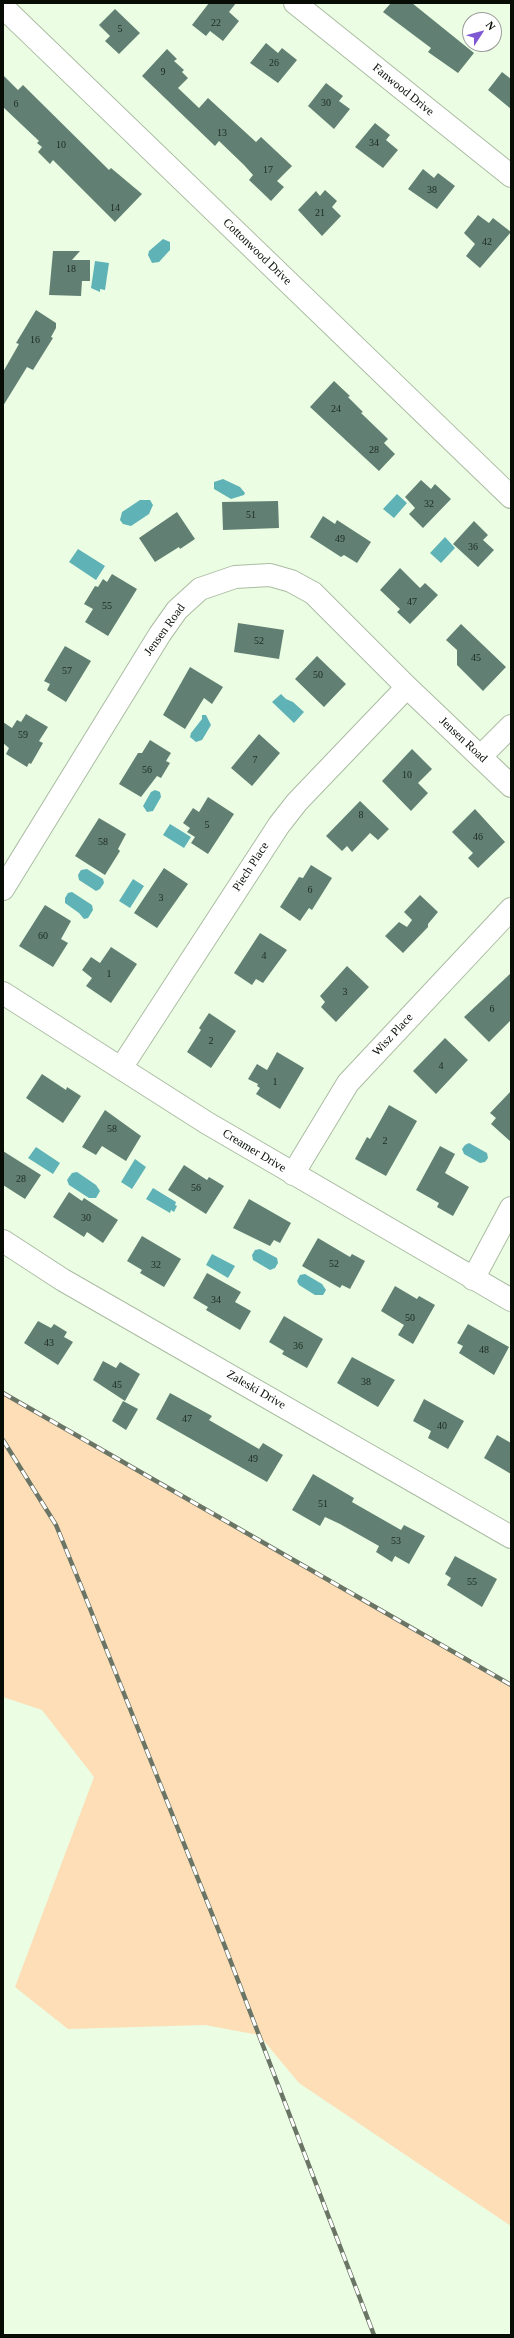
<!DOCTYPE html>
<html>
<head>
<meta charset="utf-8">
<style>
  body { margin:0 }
  #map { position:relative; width:514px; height:2338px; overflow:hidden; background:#ebfde3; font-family:"Times New Roman",serif }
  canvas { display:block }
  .frame { position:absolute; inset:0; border:4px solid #070d05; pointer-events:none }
  .north { position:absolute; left:462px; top:12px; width:40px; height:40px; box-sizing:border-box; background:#fff; border:1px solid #9c9e9b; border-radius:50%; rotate:54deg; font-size:11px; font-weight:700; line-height:16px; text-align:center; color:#070d05 }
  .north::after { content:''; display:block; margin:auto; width:14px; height:18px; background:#7e59d3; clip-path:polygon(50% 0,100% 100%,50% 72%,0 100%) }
</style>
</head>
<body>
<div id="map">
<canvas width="514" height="2338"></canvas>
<div class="frame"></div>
<div class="north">N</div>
</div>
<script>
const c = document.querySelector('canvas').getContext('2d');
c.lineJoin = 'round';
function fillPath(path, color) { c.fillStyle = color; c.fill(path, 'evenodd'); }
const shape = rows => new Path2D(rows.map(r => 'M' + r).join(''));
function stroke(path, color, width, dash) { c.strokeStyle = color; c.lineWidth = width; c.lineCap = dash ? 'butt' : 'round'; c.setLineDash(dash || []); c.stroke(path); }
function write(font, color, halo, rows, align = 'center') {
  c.font = font + ' "Times New Roman",serif'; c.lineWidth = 4; c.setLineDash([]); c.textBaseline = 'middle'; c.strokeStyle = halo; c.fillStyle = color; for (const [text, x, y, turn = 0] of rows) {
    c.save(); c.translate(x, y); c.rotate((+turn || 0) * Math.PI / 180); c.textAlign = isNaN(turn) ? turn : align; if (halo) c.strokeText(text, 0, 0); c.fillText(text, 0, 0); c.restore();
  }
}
fillPath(shape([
  [3,1393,511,1685,511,2226,299,2083,259,2035,205,2025,68,2029,15,1987,94,1777,42,1710,3,1697]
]), '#fddeb7');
fillPath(shape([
  [163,239,170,242,170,250,159,262,152,263,148,255,149,251],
  [95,261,109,263,105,290,100,289,100,292,91,288],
  [223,479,240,487,245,493,244,495,231,499,214,489,214,482],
  [397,494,407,503,394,518,383,509],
  [140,500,150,500,153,505,149,514,131,526,123,524,120,520,122,512],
  [445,537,455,548,441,563,430,553],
  [78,549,105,566,96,580,69,562],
  [281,694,286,699,293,702,304,712,294,723,272,702],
  [202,715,206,715,211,725,202,740,196,742,190,737,191,733,202,719],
  [155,790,160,792,161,797,153,811,147,812,143,806,151,792],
  [170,824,191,837,184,848,163,835],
  [87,869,103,879,104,883,100,889,96,891,79,880,78,875,81,870],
  [133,879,144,886,130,908,119,901],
  [72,892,92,905,93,910,88,918,84,919,79,913,65,903,65,898,68,893],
  [469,1143,487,1153,488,1158,485,1162,480,1163,464,1154,462,1149,465,1145],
  [36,1147,60,1163,53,1174,28,1158],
  [135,1159,146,1167,132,1189,121,1182],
  [77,1172,96,1185,100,1191,96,1198,89,1198,69,1185,67,1180,72,1173],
  [153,1188,176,1202,175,1205,177,1206,174,1212,171,1210,170,1213,146,1199],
  [260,1249,277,1258,278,1263,275,1268,270,1270,253,1260,252,1255,255,1250],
  [212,1254,235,1266,228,1278,206,1265],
  [305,1274,322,1284,326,1290,323,1295,315,1295,299,1285,297,1281,300,1275]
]), '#5fb3b7');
fillPath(shape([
  [209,3,236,3,229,12,239,21,223,41,210,31,206,36,192,25],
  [391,3,412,3,474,53,458,73,428,52,431,48,383,12],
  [115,9,140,33,119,54,105,41,110,36,99,25],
  [266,43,278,53,282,48,297,60,278,83,250,63],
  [167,49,177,59,174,61,184,70,182,72,188,78,178,88,199,108,208,98,256,142,261,137,292,166,277,181,284,187,271,201,249,180,253,175,244,165,219,141,215,146,142,76],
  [502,72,511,79,511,109,488,90],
  [3,75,18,90,23,85,109,170,111,168,142,194,115,222,53,160,50,164,38,152,42,147,37,143,39,141,3,107],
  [326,83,343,96,339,101,350,109,334,129,308,106],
  [375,123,390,135,386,140,398,150,383,168,355,147],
  [423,169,434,178,438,173,455,186,437,209,408,189],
  [325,190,337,201,332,207,341,216,322,236,298,210,316,191,320,196],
  [478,215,489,223,493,218,511,232,480,268,466,256,475,244,464,233],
  [53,251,80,251,72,260,90,260,90,281,82,281,81,296,49,295],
  [36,310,56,323,56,328,51,337,53,338,33,370,27,367,3,406,3,372,19,344,16,343],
  [334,381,350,396,348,397,363,412,361,413,388,439,384,443,395,454,379,471,310,407],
  [421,480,431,489,435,484,451,499,423,528,409,514,415,508,405,497],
  [278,501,279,528,223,530,222,502],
  [177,512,195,539,180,549,179,547,155,562,139,538],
  [323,516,335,524,337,520,371,542,357,563,344,555,341,557,310,537],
  [474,521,488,535,483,540,494,550,478,567,453,544],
  [400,568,420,588,425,583,438,595,410,624,397,612,400,609,380,590],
  [112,574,137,589,108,636,85,622,93,609,84,604,95,586,98,587,103,579,107,582],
  [238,623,284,630,279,659,234,652],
  [461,624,506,667,483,691,457,665,457,650,446,640],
  [65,646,91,661,66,702,47,690,50,684,44,681],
  [317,656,346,684,324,707,295,679],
  [190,667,223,687,212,704,204,698,185,729,163,715],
  [26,714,48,727,39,741,43,743,31,764,29,763,27,767,6,754,9,748,3,743,3,722,12,728,17,720,21,722],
  [259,734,280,753,252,786,231,768],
  [150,740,171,753,166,761,170,763,161,778,157,776,141,797,119,784,138,753,142,753],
  [412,749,432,769,418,783,428,793,411,811,382,781],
  [208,797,234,814,208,854,191,843,195,837,187,832,190,828,183,823,193,808,199,812],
  [360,801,389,829,378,840,370,833,352,852,347,846,342,851,326,836],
  [475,809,505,842,478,868,468,858,473,853,452,832],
  [99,818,126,834,118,849,120,851,105,875,75,856],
  [311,865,332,878,312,910,309,908,300,921,280,907,299,877,303,878],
  [164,868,188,884,157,928,134,913],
  [420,895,438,912,428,924,428,927,403,953,385,936,399,922,407,927,412,920,404,912],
  [45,905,71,921,61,939,68,943,53,967,19,946],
  [260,933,287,950,263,983,256,979,252,985,234,973],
  [111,947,137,964,111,1003,86,986,92,978,82,970,91,957,100,963],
  [347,966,369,987,336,1022,321,1007,325,1002,320,996],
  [511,973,511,1020,489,1042,464,1017],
  [209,1013,236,1031,211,1068,187,1052,201,1030,199,1028],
  [445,1038,468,1060,436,1094,413,1071],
  [277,1052,304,1068,280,1109,256,1094,260,1088,257,1086,258,1084,248,1079,257,1064,267,1070],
  [42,1074,66,1090,67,1087,81,1096,63,1123,26,1098],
  [511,1091,511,1142,491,1124,496,1118,490,1113],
  [389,1105,417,1121,386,1176,355,1159,367,1137,370,1139],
  [105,1110,141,1136,126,1161,102,1146,96,1155,82,1147],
  [440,1146,455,1154,445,1173,469,1187,453,1216,437,1207,439,1203,416,1190],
  [3,1151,41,1175,25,1199,3,1185],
  [184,1165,207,1180,209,1177,224,1186,206,1214,168,1190],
  [69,1192,82,1201,84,1198,118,1220,103,1243,87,1232,84,1237,53,1217],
  [249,1199,291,1223,280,1243,274,1240,270,1246,233,1228],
  [142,1236,181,1259,164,1287,140,1273,142,1270,127,1261],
  [318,1238,350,1257,352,1254,365,1261,350,1289,342,1285,340,1288,302,1266],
  [207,1273,241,1292,235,1302,251,1311,240,1330,206,1310,208,1307,193,1298],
  [395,1286,417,1299,419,1296,435,1305,413,1344,398,1335,404,1325,381,1311],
  [284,1316,323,1339,307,1368,282,1354,284,1351,269,1342],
  [38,1321,51,1328,54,1324,67,1332,64,1337,73,1342,58,1365,24,1343],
  [468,1324,509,1347,494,1375,459,1353,463,1346,457,1343],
  [352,1357,395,1380,378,1407,337,1383],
  [103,1361,116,1368,120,1362,140,1374,125,1401,93,1380],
  [170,1393,212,1416,209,1420,259,1449,263,1443,283,1455,267,1482,156,1419],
  [424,1399,464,1421,448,1449,428,1438,431,1431,413,1421],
  [123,1401,138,1409,126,1430,112,1421],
  [497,1435,511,1443,511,1474,484,1458],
  [313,1474,354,1498,352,1502,401,1530,404,1525,425,1536,409,1564,395,1556,392,1562,376,1552,379,1546,340,1524,325,1517,320,1526,292,1510],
  [455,1556,497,1579,482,1607,447,1585,451,1578,445,1574]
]), '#618073');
const minor = shape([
  [295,3,511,176],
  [3,7,511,497],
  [481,756,511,726],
  [3,889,160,634,177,610,200,589,235,577,270,575,291,581,313,593,407,687,511,786],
  [3,993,207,1123,511,1300],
  [121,1068,279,825,297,802,407,687],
  [293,1174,348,1083,511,909],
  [3,1241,63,1280,511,1537],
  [473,1279,511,1208]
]);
stroke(minor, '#aabca2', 24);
stroke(minor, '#fff', 22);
const rail = shape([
  [3,1393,511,1685],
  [3,1440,56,1525,81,1586,224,1944,374,2335]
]);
stroke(rail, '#6a7565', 4.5);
stroke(rail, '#fff', 3, [9]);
write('10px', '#1e2a20', null, [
  ["22",216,23],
  ["5",120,29],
  ["26",274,63],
  ["9",163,72],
  ["30",326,103],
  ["6",16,104],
  ["13",222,133],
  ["34",374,143],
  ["10",61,145],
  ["17",268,170],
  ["38",432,190],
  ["14",115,208],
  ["21",320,213],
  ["42",487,242],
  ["18",71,269],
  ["16",35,340],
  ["24",336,409],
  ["28",374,450],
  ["32",429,504],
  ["51",251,515],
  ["49",340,539],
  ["36",473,547],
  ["47",412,602],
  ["55",107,606],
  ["52",259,641],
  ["45",476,658],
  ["57",67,671],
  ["50",318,675],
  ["59",23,735],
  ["7",255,760],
  ["56",147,770],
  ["10",407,775],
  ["8",361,815],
  ["5",207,825],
  ["46",478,837],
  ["58",103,842],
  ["6",310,890],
  ["3",161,898],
  ["60",43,936],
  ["4",264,956],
  ["1",109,974],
  ["3",345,992],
  ["6",492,1009],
  ["2",211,1041],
  ["4",441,1066],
  ["1",275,1082],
  ["58",112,1129],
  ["2",385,1141],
  ["28",21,1179],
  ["56",196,1188],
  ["30",86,1218],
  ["52",334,1264],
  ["32",156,1265],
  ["34",216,1300],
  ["50",410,1318],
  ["43",49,1343],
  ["36",298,1346],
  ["48",484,1350],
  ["38",366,1382],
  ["45",117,1385],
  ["47",187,1419],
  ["40",442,1426],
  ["49",253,1459],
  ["51",323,1504],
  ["53",396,1541],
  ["55",472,1582]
]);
write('12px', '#070d05', '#fff', [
  ["Fanwood Drive",403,90,39],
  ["Cottonwood Drive",257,252,44],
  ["Jensen Road",165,630,-54],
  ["Jensen Road",463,740,43],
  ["Piech Place",251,867,-57],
  ["Wisz Place",393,1035,-47],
  ["Creamer Drive",254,1151,31],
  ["Zaleski Drive",256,1390,30]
]);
</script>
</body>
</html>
